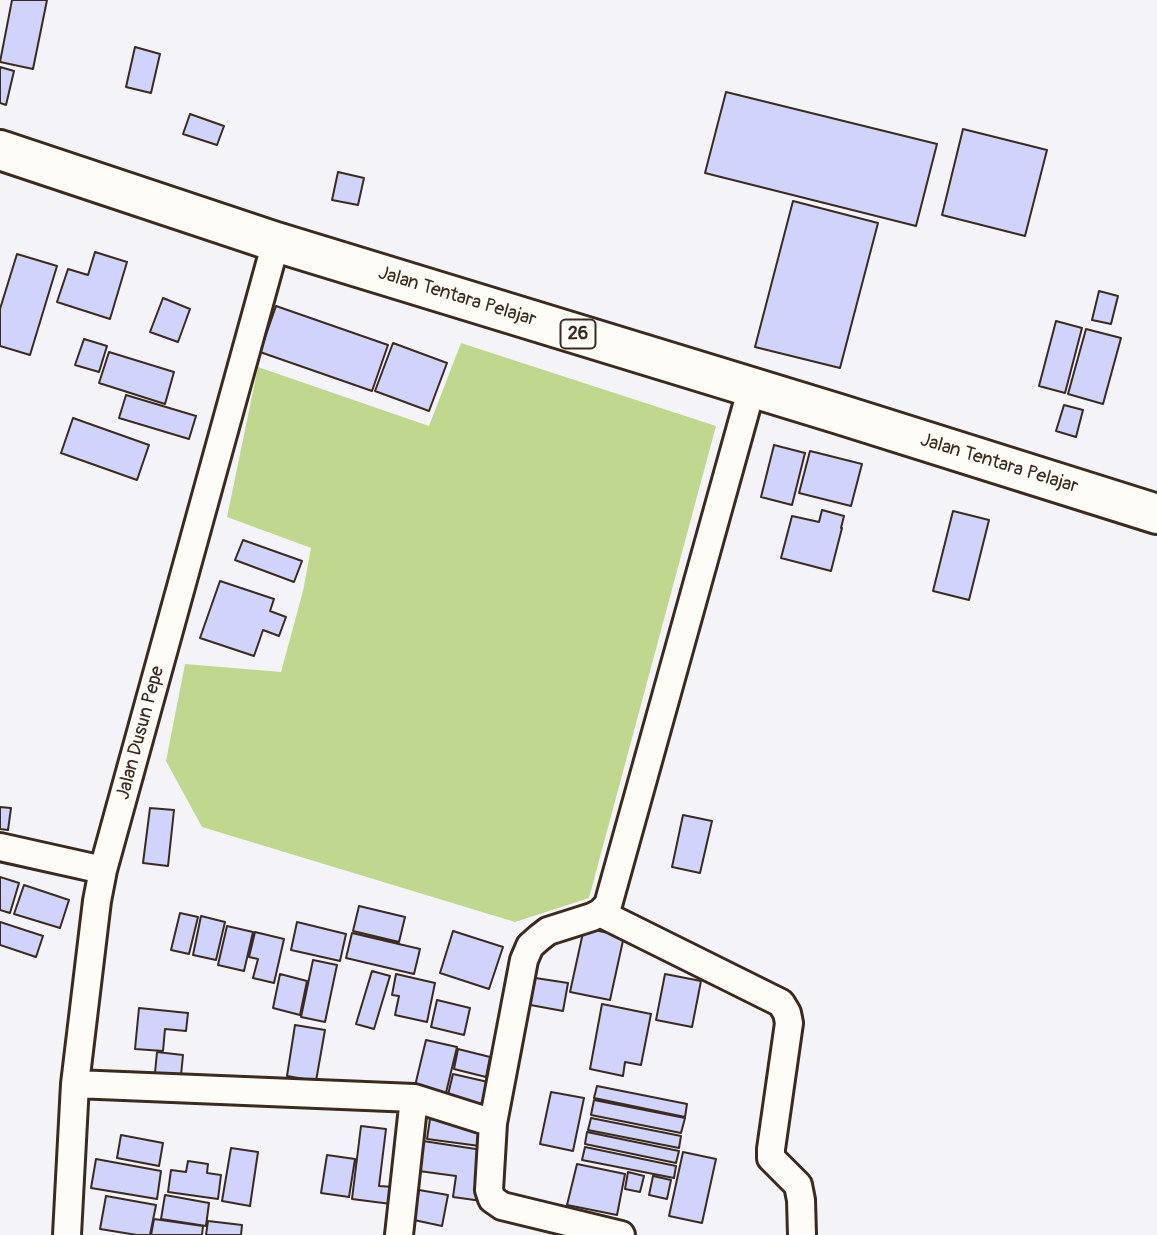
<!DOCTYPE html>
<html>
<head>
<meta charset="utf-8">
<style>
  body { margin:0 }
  canvas { display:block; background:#f4f4f8 }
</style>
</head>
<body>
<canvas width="1157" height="1235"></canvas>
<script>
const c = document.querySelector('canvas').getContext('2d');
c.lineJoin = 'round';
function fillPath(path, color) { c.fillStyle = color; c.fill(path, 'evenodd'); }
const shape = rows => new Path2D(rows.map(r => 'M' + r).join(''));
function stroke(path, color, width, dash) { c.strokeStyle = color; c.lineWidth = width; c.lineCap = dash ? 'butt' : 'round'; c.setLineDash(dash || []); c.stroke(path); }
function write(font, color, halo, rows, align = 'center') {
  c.font = font + ' Pangolin,sans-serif'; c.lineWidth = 5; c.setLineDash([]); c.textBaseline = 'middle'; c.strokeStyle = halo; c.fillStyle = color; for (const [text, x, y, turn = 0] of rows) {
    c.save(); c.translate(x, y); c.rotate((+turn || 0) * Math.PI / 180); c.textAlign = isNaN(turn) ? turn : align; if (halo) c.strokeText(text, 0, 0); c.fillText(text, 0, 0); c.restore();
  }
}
fillPath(shape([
  [461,343,716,426,589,898,515,922,202,827,166,761,185,664,281,672,303,591,311,548,227,517,258,367,429,426]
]), '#bfd88e');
const building = shape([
  [12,0,47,0,33,69,0,62,12,0],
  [135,47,160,54,151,93,126,87,135,47],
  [0,67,14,71,6,105,0,103,0,67],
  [726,92,937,144,916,226,705,173,726,92],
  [190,114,224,126,217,145,183,134,190,114],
  [963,129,1047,150,1025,236,942,215,963,129],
  [338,172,364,178,358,205,332,200,338,172],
  [793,201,878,223,840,368,755,347,793,201],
  [95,252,127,262,110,319,57,302,68,269,88,275,95,252],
  [17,254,57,266,30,355,0,346,0,309,17,254],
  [1099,291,1118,296,1111,324,1092,320,1099,291],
  [163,298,190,309,178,342,150,332,163,298],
  [276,306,388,345,372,391,260,352,276,306],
  [1056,321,1082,328,1065,393,1039,386,1056,321],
  [1086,329,1121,338,1103,404,1068,394,1086,329],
  [84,339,107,346,99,372,75,365,84,339],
  [393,343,447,363,429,411,375,391,393,343],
  [109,352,174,372,165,404,99,383,109,352],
  [126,395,196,416,189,439,119,418,126,395],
  [1064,405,1083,410,1076,437,1056,431,1064,405],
  [73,418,149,445,137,480,61,453,73,418],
  [774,445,805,453,792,505,761,497,774,445],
  [810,451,862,464,851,506,799,493,810,451],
  [822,510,844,516,841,528,842,528,831,571,781,558,792,516,819,522,822,510],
  [953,511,989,520,969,600,933,591,953,511],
  [243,540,302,561,294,582,235,560,243,540],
  [220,581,274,599,270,611,286,617,279,636,263,630,254,656,200,638,220,581],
  [0,807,11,808,8,830,0,829,0,807],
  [150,808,174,810,168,866,143,863,150,808],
  [683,815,712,821,700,873,672,867,683,815],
  [0,877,19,883,10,913,0,910,0,877],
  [24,885,69,900,60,928,14,914,24,885],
  [359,906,405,917,399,942,353,931,359,906],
  [180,913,198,917,189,954,171,950,180,913],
  [201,916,225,922,216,960,193,955,201,916],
  [0,922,43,936,36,957,0,945,0,922],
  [297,922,346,934,340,961,291,950,297,922],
  [227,926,253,932,244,971,218,965,227,926],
  [584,928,624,936,610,1000,570,992,584,928],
  [453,931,503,947,489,989,440,973,453,931],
  [255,932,284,939,274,983,253,978,258,959,249,957,255,932],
  [352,933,420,949,414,974,346,958,352,933],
  [313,960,337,965,325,1022,301,1017,313,960],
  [372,971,390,976,374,1029,356,1024,372,971],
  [280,974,307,981,300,1015,273,1008,280,974],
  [396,974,435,983,427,1022,395,1015,399,996,392,995,396,974],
  [665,974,701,981,692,1027,656,1020,665,974],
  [529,977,568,983,563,1011,525,1004,529,977],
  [437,1000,470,1008,464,1035,431,1027,437,1000],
  [602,1004,651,1014,641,1065,625,1062,623,1076,590,1069,602,1004],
  [139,1008,188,1013,186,1031,165,1029,163,1051,135,1049,139,1008],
  [295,1025,325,1030,316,1081,287,1076,295,1025],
  [426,1040,457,1047,445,1097,414,1090,426,1040],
  [458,1049,490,1057,486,1077,454,1069,458,1049],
  [157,1052,183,1055,181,1075,155,1073,157,1052],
  [453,1074,488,1082,480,1115,445,1107,453,1074],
  [597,1086,687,1104,685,1117,594,1098,597,1086],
  [551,1092,584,1098,573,1151,540,1144,551,1092],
  [594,1100,685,1118,681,1133,591,1115,594,1100],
  [591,1118,681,1136,679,1148,588,1130,591,1118],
  [430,1119,490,1127,487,1147,427,1139,430,1119],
  [361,1126,386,1129,379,1186,394,1187,391,1204,352,1199,361,1126],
  [587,1132,679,1151,676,1163,585,1144,587,1132],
  [121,1135,163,1143,159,1166,117,1158,121,1135],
  [423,1141,489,1151,482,1201,453,1197,456,1176,419,1171,423,1141],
  [585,1147,676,1166,674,1178,582,1160,585,1147],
  [231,1148,258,1152,250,1206,222,1201,231,1148],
  [683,1152,716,1159,702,1223,669,1216,683,1152],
  [327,1155,355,1159,349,1197,321,1193,327,1155],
  [96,1159,161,1171,157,1199,91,1188,96,1159],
  [188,1161,208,1164,207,1173,221,1175,218,1199,168,1192,171,1170,186,1172,188,1161],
  [577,1164,625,1174,617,1215,567,1205,577,1164],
  [628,1172,644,1176,640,1192,625,1189,628,1172],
  [653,1176,671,1180,667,1199,649,1195,653,1176],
  [419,1190,448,1195,442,1226,414,1220,419,1190],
  [165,1195,209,1203,206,1226,161,1219,165,1195],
  [106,1196,156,1205,150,1235,137,1235,100,1229,106,1196],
  [154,1219,203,1226,202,1235,151,1235,154,1219],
  [208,1221,242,1225,241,1235,206,1235,208,1221]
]);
fillPath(building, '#d0d3fb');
stroke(building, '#3b2a1e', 2);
const minor = shape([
  [0,847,103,870],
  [600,913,781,1003,787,1013,789,1023,771,1149,771,1158,798,1185,801,1200,802,1235],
  [75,1084,414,1098,493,1123,489,1190,492,1199,502,1206,621,1235],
  [493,1123,524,960,530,946,539,938,548,931,592,917,600,913,608,905,752,387],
  [67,1235,75,1084,97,901,103,870,276,242],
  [399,1235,414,1098]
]);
const primary = shape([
  [0,150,276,242,839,414,1157,514]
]);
stroke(minor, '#3b2a1e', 32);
stroke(primary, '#3b2a1e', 44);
stroke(minor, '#fdfcf7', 26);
stroke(primary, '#fdfcf7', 38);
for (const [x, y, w] of [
  [578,334,35]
]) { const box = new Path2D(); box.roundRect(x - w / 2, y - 14.5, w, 29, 5); c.fillStyle = '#fdfcf7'; c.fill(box); stroke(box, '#3b2a1e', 2); }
write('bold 18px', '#3b2a1e', null, [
  ["26",578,334]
]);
write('19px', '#3b2a1e', '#fdfcf7', [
  ["Jalan Tentara Pelajar",457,297,17],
  ["Jalan Tentara Pelajar",999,464,17],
  ["Jalan Dusun Pepe",141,733,-75]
]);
</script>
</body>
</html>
